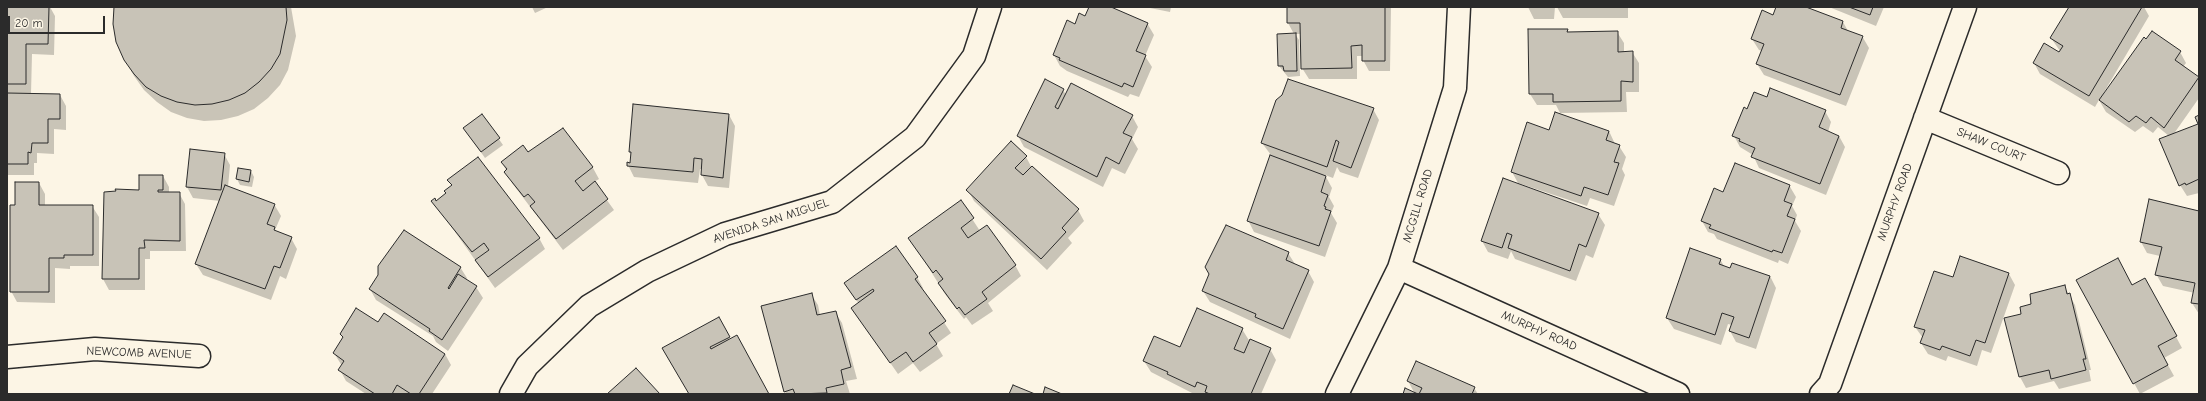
<!DOCTYPE html>
<html>
<head>
<meta charset="utf-8">
<style>
  body { margin:0 }
  #map { position:relative; width:2206px; height:401px; overflow:hidden; background:#fcf5e5; font-family:"Comic Neue",sans-serif }
  canvas { display:block }
  .frame { position:absolute; inset:0; border:8px solid #2b2b2b; pointer-events:none }
  .scale { position:absolute; left:8px; top:16px; width:97px; height:18px; box-sizing:border-box; border:2px solid #2b2b2b; border-top:0; padding-left:5px; font-size:12px; line-height:14px; white-space:nowrap; color:#2b2b2b; -webkit-text-stroke:3px #fcf5e5; paint-order:stroke }
</style>
</head>
<body>
<div id="map">
<canvas width="2206" height="401"></canvas>
<div class="frame"></div>
<div class="scale">20 m</div>
</div>
<script>
const c = document.querySelector('canvas').getContext('2d');
c.lineJoin = 'round';
function fillPath(path, color) { c.fillStyle = color; c.fill(path, 'evenodd'); }
const shape = rows => new Path2D(rows.map(r => 'M' + r).join(''));
function stroke(path, color, width, dash) { c.strokeStyle = color; c.lineWidth = width; c.lineCap = dash ? 'butt' : 'round'; c.setLineDash(dash || []); c.stroke(path); }
function write(font, color, halo, rows, align = 'center') {
  c.font = font + ' "Comic Neue",sans-serif'; c.lineWidth = 3; c.setLineDash([]); c.textBaseline = 'middle'; c.strokeStyle = halo; c.fillStyle = color; for (const [text, x, y, turn = 0] of rows) {
    c.save(); c.translate(x, y); c.rotate((+turn || 0) * Math.PI / 180); c.textAlign = isNaN(turn) ? turn : align; if (halo) c.strokeText(text, 0, 0); c.fillText(text, 0, 0); c.restore();
  }
}
fillPath(shape([
  [7,7,50,7,55,16,54,55,32,54,31,94,60,95,66,106,66,130,54,129,54,154,37,153,37,163,34,163,34,175,7,175],
  [115,7,291,7,296,36,288,70,280,85,268,98,254,109,238,116,221,120,204,121,187,118,171,112,157,102,144,90,134,76,125,60],
  [532,7,548,7,535,13],
  [1090,7,1108,7,1147,23,1154,35,1145,56,1152,67,1139,97,1130,94,1128,97,1067,71,1060,66,1054,55,1076,25,1086,17],
  [1145,7,1171,7,1170,12],
  [1288,7,1391,7,1390,71,1369,71,1363,60,1363,56,1357,56,1357,79,1309,79,1302,68,1301,34,1295,34,1299,40,1300,76,1288,77,1279,66,1278,35,1294,34,1288,23],
  [1528,7,1555,7,1554,19,1534,19],
  [1557,7,1628,7,1628,18,1563,18],
  [1777,7,1803,7,1843,22,1848,31,1862,36,1869,48,1846,106,1764,75,1757,64,1762,51,1759,50,1752,39,1773,16],
  [1829,7,1884,7,1876,26],
  [2070,7,2144,7,2149,16,2103,94,2104,95,2147,40,2180,52,2186,63,2183,67,2199,78,2199,98,2173,135,2199,124,2199,193,2187,196,2180,185,2169,136,2158,127,2153,133,2143,126,2135,132,2106,112,2099,100,2095,107,2040,74,2034,63,2060,51,2051,38],
  [1567,30,1569,33,1617,32,1624,43,1624,52,1632,52,1639,63,1639,92,1626,92,1627,112,1560,113,1556,105,1537,105,1530,94],
  [1063,90,1066,95,1132,116,1138,127,1132,139,1138,149,1125,174,1112,168,1103,187,1024,147,1018,136],
  [1768,98,1825,111,1831,122,1828,132,1839,136,1845,147,1826,195,1759,168,1753,155,1740,147,1734,136,1748,111],
  [1373,109,1379,120,1358,178,1340,172,1337,167,1333,178,1325,175,1332,188,1329,197,1334,206,1331,213,1337,223,1325,257,1254,232,1248,220,1271,155,1262,143],
  [482,115,503,145,485,158,468,134],
  [729,115,735,126,729,188,708,186,702,175,702,169,700,169,698,183,634,177,628,165,630,164,632,155,630,152],
  [563,129,593,168,599,179,594,182,614,210,563,250,512,183,502,162,528,154],
  [1550,131,1609,131,1615,144,1619,146,1626,157,1622,169,1625,175,1614,206,1590,198,1587,206,1518,183,1512,172],
  [224,154,230,165,228,187,274,204,281,216,275,230,277,232,291,238,297,249,286,279,280,276,271,300,203,275,196,264,220,201,193,198,187,187],
  [1026,157,1032,168,1078,210,1084,221,1068,238,1072,243,1047,270,974,201,968,190],
  [251,171,254,177,252,187,240,185,237,179],
  [163,176,169,187,169,193,179,193,185,204,186,251,150,251,150,259,145,259,145,290,109,290,103,279,140,191],
  [449,180,539,238,545,249,495,288,433,201,436,202,447,194,452,186],
  [1503,180,1598,214,1605,225,1593,258,1586,255,1576,281,1515,259,1511,251,1508,259,1488,252,1482,241],
  [39,183,45,194,45,206,92,206,99,217,99,266,70,266,70,269,55,268,55,303,17,302,11,291,16,206],
  [1789,185,1796,197,1792,206,1797,215,1795,221,1801,231,1788,264,1779,260,1778,263,1717,239,1714,234,1708,232,1702,221,1724,193],
  [961,202,980,231,1015,265,1021,276,988,303,993,311,972,325,966,317,964,319,945,294,910,238],
  [2199,212,2199,314,2192,303,2195,293,2163,286,2156,274,2160,256,2147,253,2141,242],
  [1288,253,1295,264,1308,271,1314,282,1290,339,1210,302,1203,291,1210,274],
  [1961,257,2009,274,2015,285,1991,353,1982,350,1977,366,1948,356,1946,361,1928,354,1921,343,1923,338,1915,327,1953,279],
  [1720,259,1725,268,1770,276,1776,288,1756,349,1736,342,1730,331,1732,325,1728,324,1721,345,1674,329,1667,318],
  [460,267,467,278,466,280,476,287,483,298,448,351,436,342,433,336,376,300,370,289],
  [2124,270,2132,286,2151,290,2182,348,2164,358,2174,376,2140,394,2134,383],
  [917,277,923,288,922,289,951,333,936,344,943,356,920,372,913,363,898,374,852,308,859,304,846,284],
  [2064,286,2075,305,2091,370,2089,370,2091,381,2059,389,2054,381,2026,388,2020,377,2022,314,2032,305],
  [811,294,818,305,820,315,835,312,842,323,857,379,846,381,850,394,786,394,785,391],
  [718,318,730,340,768,394,689,394],
  [378,323,445,354,451,365,432,394,366,394,346,381,340,370,342,366,334,353,343,338,341,334],
  [1242,329,1250,342,1270,349,1276,360,1261,394,1194,394,1151,372,1144,361],
  [1408,381,1474,388,1478,394,1404,394,1415,394]
]), '#0003');
const building = shape([
  [7,7,49,7,48,44,26,44,26,84,7,84,7,7],
  [114,7,286,7,287,20,280,54,271,69,259,82,245,93,229,100,212,104,195,105,177,102,161,96,146,87,134,74,124,60,116,42,113,24,114,7],
  [1089,7,1111,7,1148,23,1136,51,1146,55,1133,87,1124,83,1122,87,1059,60,1060,58,1053,55,1067,20,1075,24,1079,13,1085,16,1089,7],
  [1287,7,1385,7,1385,61,1362,61,1362,45,1351,46,1352,68,1301,69,1300,23,1287,23,1287,7],
  [1776,7,1806,7,1843,21,1841,28,1863,36,1840,95,1756,64,1764,44,1751,39,1762,10,1773,15,1776,7],
  [1849,7,1873,7,1870,15,1849,7],
  [2069,7,2142,7,2089,96,2033,63,2044,43,2059,52,2063,46,2050,38,2069,7],
  [1528,29,1568,29,1567,32,1618,31,1618,52,1633,51,1633,82,1621,81,1621,101,1553,102,1553,94,1529,94,1528,29],
  [2152,31,2181,51,2175,60,2199,77,2164,128,2151,117,2146,123,2136,116,2129,122,2099,100,2144,37,2146,39,2152,31],
  [1296,33,1297,71,1284,71,1283,66,1278,66,1277,34,1296,33],
  [1045,79,1064,89,1055,107,1058,109,1071,83,1133,115,1123,133,1132,137,1119,164,1106,157,1097,177,1017,136,1045,79],
  [1288,79,1374,108,1351,168,1333,161,1339,142,1336,140,1327,167,1261,143,1276,100,1282,95,1288,79],
  [1770,88,1826,110,1819,127,1839,136,1820,184,1751,157,1755,148,1739,141,1740,139,1732,136,1744,107,1747,109,1754,92,1767,97,1770,88],
  [7,93,60,94,60,119,48,119,48,143,32,143,31,153,28,152,28,164,7,164,7,93],
  [633,104,729,114,723,178,701,175,702,159,694,158,693,172,627,166,627,162,630,163,631,152,629,152,633,104],
  [1555,112,1609,131,1606,140,1620,145,1614,162,1619,163,1608,195,1584,187,1581,196,1511,172,1527,122,1549,130,1555,112],
  [482,114,500,138,481,152,463,128,482,114],
  [2199,115,2199,179,2186,185,2185,183,2179,186,2159,139,2198,124,2195,117,2199,115],
  [563,128,593,167,575,181,583,191,595,181,608,199,556,239,530,206,535,202,528,194,524,197,504,172,507,169,501,162,523,145,528,152,563,128],
  [1011,141,1027,156,1015,168,1023,175,1032,166,1079,209,1062,228,1066,232,1041,259,966,190,1011,141],
  [190,149,225,153,221,190,186,187,190,149],
  [1270,155,1326,176,1321,192,1328,195,1324,206,1326,207,1325,209,1331,211,1319,246,1247,221,1270,155],
  [478,157,540,238,488,277,475,260,489,250,484,243,472,252,431,201,435,198,436,201,446,193,444,191,452,185,447,180,478,157],
  [1735,163,1790,185,1784,201,1792,204,1787,216,1795,219,1782,253,1773,250,1772,252,1709,228,1711,225,1701,221,1714,188,1723,192,1735,163],
  [238,168,251,170,249,182,236,179,238,168],
  [139,175,163,175,163,190,158,190,158,192,180,192,180,241,144,240,145,248,139,248,139,279,102,279,104,192,116,191,115,189,139,190,139,175],
  [1503,178,1599,213,1586,247,1579,244,1570,271,1508,248,1512,235,1507,233,1502,248,1481,241,1503,178],
  [15,182,39,182,39,205,93,205,93,255,64,255,64,258,49,258,49,292,10,292,10,205,15,205,15,182],
  [225,185,275,204,267,224,275,227,274,230,292,237,280,268,274,266,265,289,195,264,225,185],
  [2149,199,2199,211,2199,304,2191,303,2195,283,2155,275,2162,247,2140,242,2149,199],
  [961,200,974,218,961,228,968,238,987,225,1016,265,982,292,987,299,965,315,959,307,957,309,938,283,943,279,936,270,933,273,908,238,961,200],
  [1226,225,1289,252,1286,260,1309,270,1283,329,1255,317,1256,314,1202,291,1209,274,1205,267,1226,225],
  [404,230,461,267,448,288,449,289,458,274,477,286,442,340,429,331,430,329,369,289,378,275,378,266,404,230],
  [896,246,918,277,915,279,946,321,929,333,937,344,913,362,906,352,890,363,851,308,874,291,873,289,856,300,844,283,896,246],
  [1690,248,1721,259,1719,264,1730,268,1732,263,1770,276,1749,338,1729,331,1734,317,1722,313,1715,335,1666,318,1690,248],
  [1960,256,2009,273,1985,343,1976,340,1970,356,1942,346,1940,350,1920,343,1925,330,1914,327,1934,271,1953,277,1960,256],
  [2118,258,2132,285,2145,278,2177,336,2158,346,2168,365,2133,384,2076,280,2118,258],
  [2065,285,2067,294,2070,293,2086,359,2083,359,2086,370,2051,379,2049,370,2019,377,2004,318,2021,314,2020,307,2031,304,2030,294,2065,285],
  [812,293,817,315,836,311,851,367,841,370,844,384,826,388,827,393,795,394,793,389,784,392,761,306,812,293],
  [356,308,378,322,384,313,445,354,419,394,411,394,397,385,392,394,375,394,338,370,344,361,333,353,343,337,340,334,356,308],
  [1197,308,1243,328,1234,349,1244,353,1250,339,1271,348,1251,394,1210,394,1205,392,1207,386,1197,382,1195,387,1167,374,1168,372,1143,361,1154,336,1180,347,1197,308],
  [719,317,730,337,710,347,711,349,737,335,769,394,689,394,662,348,719,317],
  [1416,361,1475,387,1472,394,1419,394,1422,388,1407,381,1416,361],
  [636,368,660,394,607,394,636,368],
  [1013,385,1035,394,1009,394,1013,385],
  [1045,387,1062,394,1043,394,1045,387],
  [1405,388,1418,394,1403,394,1405,388]
]);
fillPath(building, '#c8c3b7');
stroke(building, '#2b2b2b', 1);
const minor = shape([
  [1925,118,2058,173],
  [1399,268,1678,394],
  [7,357,95,349,199,356],
  [511,394,527,366,589,306,647,271,725,234,832,202,915,137,974,56,990,7],
  [1337,394,1399,268,1455,88,1459,7],
  [1821,394,1830,384,1965,7]
]);
stroke(minor, '#2b2b2b', 25);
stroke(minor, '#fcf5e5', 22);
write('12px', '#2b2b2b', '#fcf5e5', [
  ["SHAW COURT",1991,145,22],
  ["MURPHY ROAD",1895,202,-70],
  ["MCGILL ROAD",1418,206,-73],
  ["AVENIDA SAN MIGUEL",771,221,-18],
  ["MURPHY ROAD",1539,331,24],
  ["NEWCOMB AVENUE",139,353,2]
]);
</script>
</body>
</html>
